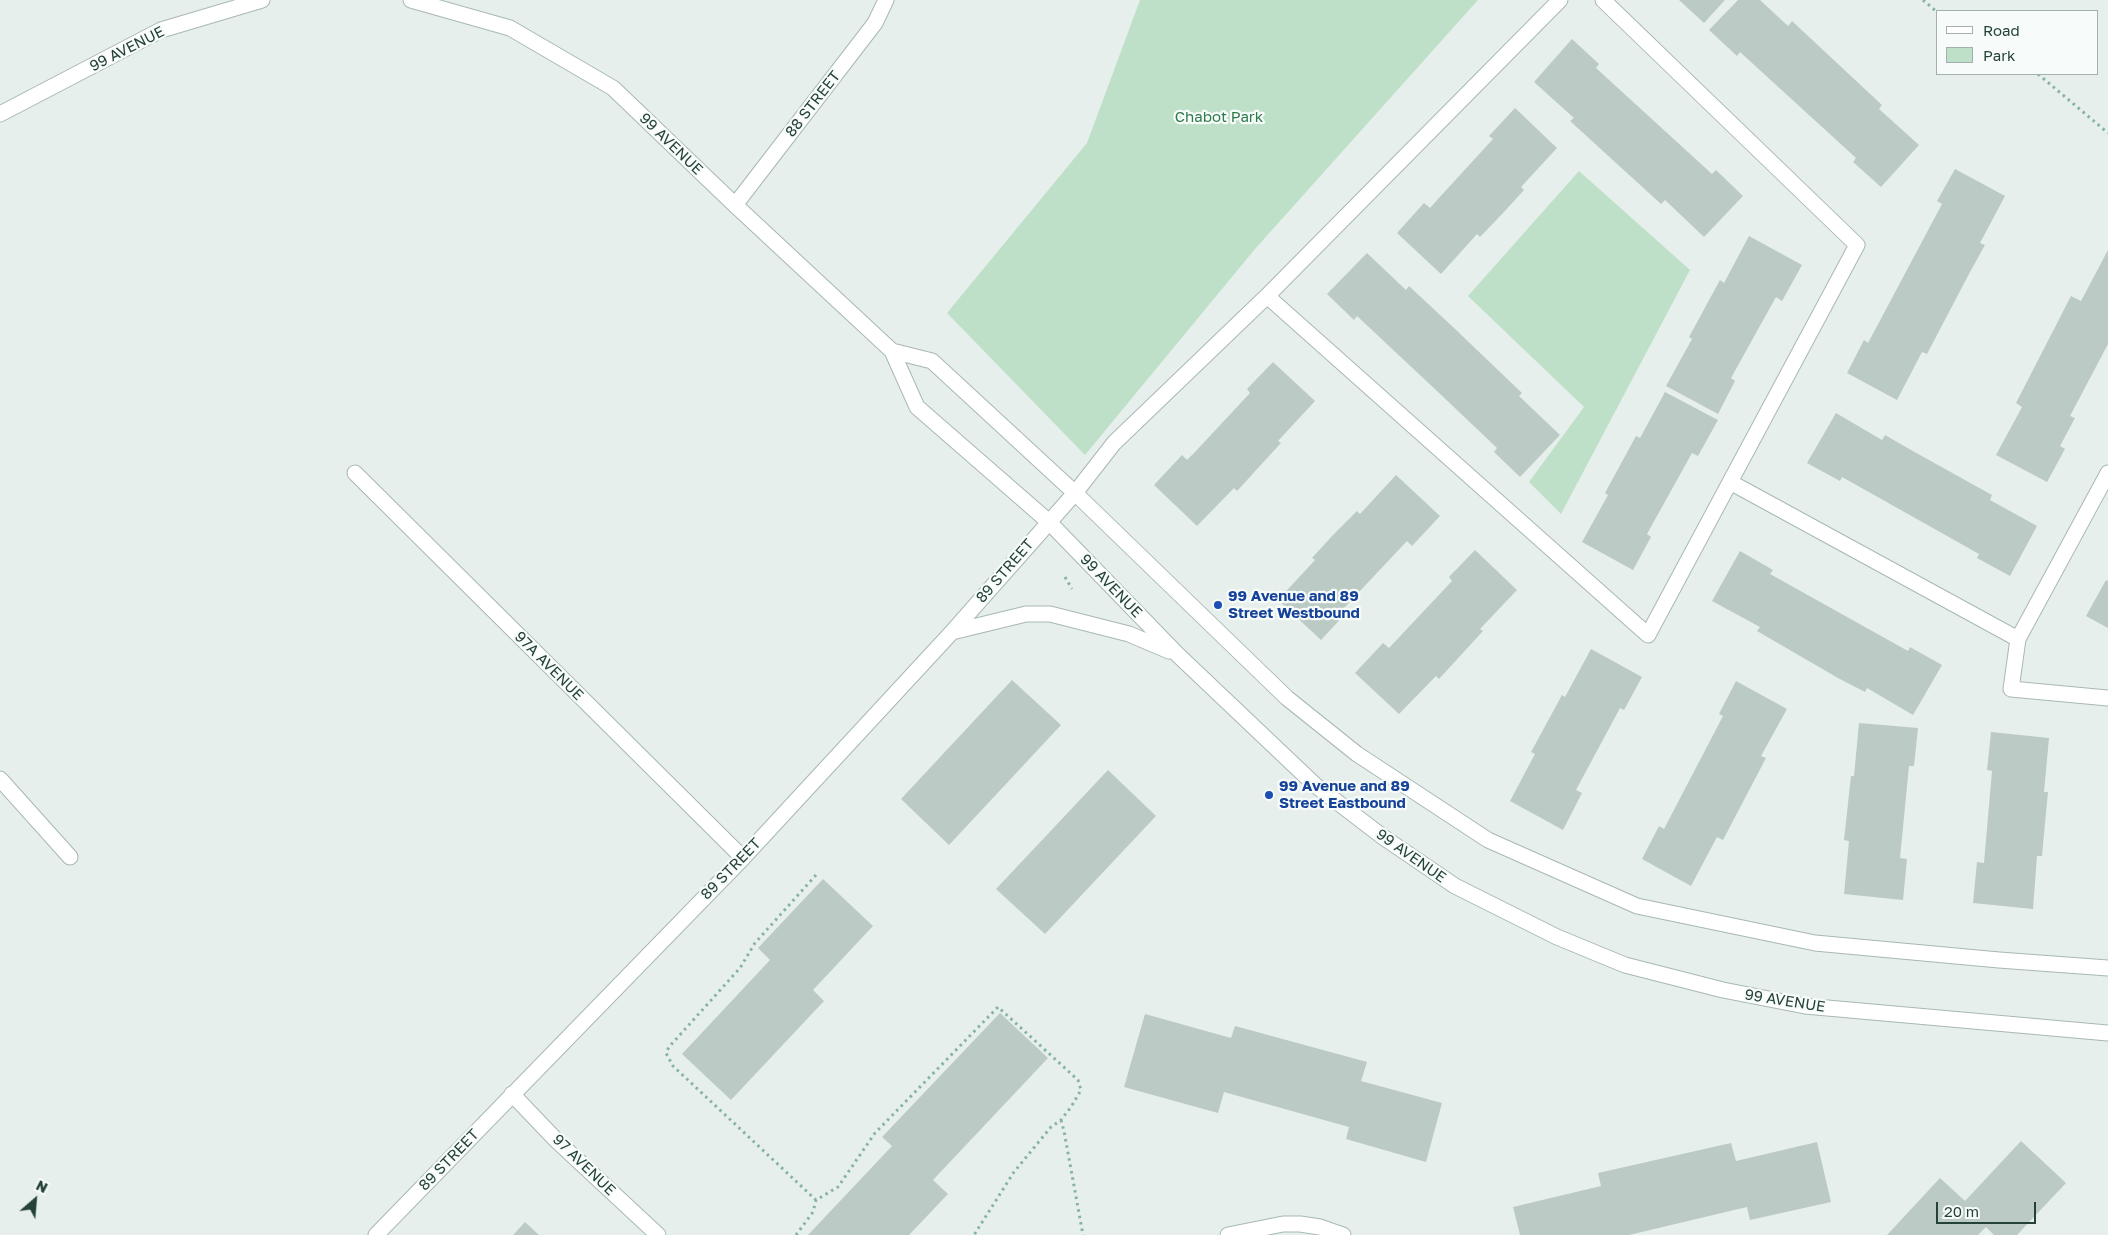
<!DOCTYPE html>
<html>
<head>
<meta charset="utf-8">
<style>
  body { margin:0 }
  #map { position:relative; width:2108px; height:1235px; overflow:hidden; background:#e6efeb; font-family:"Golos Text",sans-serif }
  canvas { display:block }
  .legend { position:absolute; left:1936px; top:10px; width:162px; height:65px; box-sizing:border-box; background:#f7fbf9; border:1px solid #a3b1ad; margin:0; padding:6px 9px; list-style:none; font-size:15px; color:#24423a }
  .legend li { display:flex; align-items:center; gap:10px; height:25px }
  .legend b { width:25px; border:1px solid #a3b1ad }
  .north { position:absolute; left:10px; top:1175px; width:50px; height:50px; -webkit-text-stroke:4px #f7fbf9; paint-order:stroke; rotate:27deg; font-size:14px; font-weight:700; line-height:20px; text-align:center; color:#24423a }
  .north::after { content:''; display:block; margin:auto; width:18px; height:22px; background:#24423a; clip-path:polygon(50% 0,100% 100%,50% 72%,0 100%) }
  .scale { position:absolute; left:1936px; top:1202px; width:100px; height:22px; box-sizing:border-box; border:2px solid #24423a; border-top:0; padding-left:6px; font-size:15px; line-height:18px; white-space:nowrap; color:#24423a; -webkit-text-stroke:4px #f7fbf9; paint-order:stroke }
</style>
</head>
<body>
<div id="map">
<canvas width="2108" height="1235"></canvas>
<ul class="legend">
<li><b style="height:6px;background:#fff"></b>Road</li>
<li><b style="height:14px;background:#bfe0c8"></b>Park</li>
</ul>
<div class="north">N</div>
<div class="scale">20 m</div>
</div>
<script>
const c = document.querySelector('canvas').getContext('2d');
c.lineJoin = 'round';
function fillPath(path, color) { c.fillStyle = color; c.fill(path, 'evenodd'); }
const shape = rows => new Path2D(rows.map(r => 'M' + r).join(''));
function stroke(path, color, width, dash) { c.strokeStyle = color; c.lineWidth = width; c.lineCap = dash ? 'butt' : 'round'; c.setLineDash(dash || []); c.stroke(path); }
function write(font, color, halo, rows, align = 'center') {
  c.font = font + ' "Golos Text",sans-serif'; c.lineWidth = 4.5; c.setLineDash([]); c.textBaseline = 'middle'; c.strokeStyle = halo; c.fillStyle = color; for (const [text, x, y, turn = 0] of rows) {
    c.save(); c.translate(x, y); c.rotate((+turn || 0) * Math.PI / 180); c.textAlign = isNaN(turn) ? turn : align; if (halo) c.strokeText(text, 0, 0); c.fillText(text, 0, 0); c.restore();
  }
}
fillPath(shape([
  [1140,0,1478,0,1255,249,1085,455,947,313,1087,143],
  [1579,171,1690,270,1561,514,1529,482,1584,407,1468,296]
]), '#bfe0c8');
fillPath(shape([
  [1679,0,1725,0,1704,23],
  [1738,0,1760,0,1788,26,1792,21,1882,105,1879,109,1919,145,1881,187,1853,162,1856,158,1821,126,1740,52,1737,56,1709,30],
  [1572,39,1599,64,1596,68,1712,174,1716,170,1743,196,1704,237,1665,200,1661,204,1570,121,1574,118,1534,82],
  [1515,108,1557,148,1521,187,1524,190,1503,213,1480,237,1477,234,1441,274,1397,233,1424,203,1430,208,1438,199,1493,139,1489,136],
  [1955,169,2005,196,1980,243,1985,245,1970,272,1927,354,1922,352,1897,400,1847,373,1864,340,1868,343,1942,204,1937,201],
  [1749,236,1802,265,1782,301,1776,297,1731,378,1735,381,1718,414,1666,386,1692,339,1689,337,1720,280,1724,283],
  [2108,250,2108,344,2070,416,2075,418,2060,446,2065,449,2047,482,1996,455,2022,407,2016,403,2071,296,2081,301],
  [1367,253,1406,290,1409,286,1454,328,1522,393,1519,396,1560,435,1520,477,1494,452,1497,448,1437,391,1357,316,1354,320,1327,294],
  [1273,362,1315,401,1278,441,1281,443,1237,491,1234,488,1197,526,1154,485,1182,455,1187,460,1195,452,1250,393,1247,389],
  [1665,392,1718,420,1698,456,1692,453,1647,534,1651,537,1633,570,1582,542,1608,495,1605,493,1636,436,1640,438],
  [1836,413,1882,440,1885,435,1911,450,1992,495,1990,500,2037,526,2010,576,1977,558,1979,554,1883,500,1842,477,1840,481,1807,463],
  [1396,475,1440,516,1412,546,1407,541,1343,609,1347,612,1321,640,1278,600,1315,560,1312,558,1333,535,1357,511,1360,514],
  [1475,550,1517,590,1480,629,1483,631,1439,679,1436,676,1399,714,1355,673,1383,643,1389,648,1452,581,1449,577],
  [1740,551,1773,570,1770,574,1908,651,1910,647,1942,665,1913,715,1867,688,1865,692,1838,678,1757,631,1760,627,1712,601],
  [2106,580,2108,581,2108,628,2086,616],
  [1591,649,1642,677,1624,710,1620,708,1576,790,1582,793,1563,830,1510,801,1535,754,1531,752,1562,695,1565,697],
  [1012,680,1061,725,949,845,901,799],
  [1736,681,1787,709,1761,756,1766,758,1723,840,1717,837,1691,886,1642,859,1659,826,1664,829,1723,716,1719,714],
  [1859,723,1918,728,1914,766,1909,766,1900,858,1907,859,1903,900,1844,894,1849,841,1844,840,1851,776,1854,776],
  [1991,732,2049,738,2044,792,2048,792,2045,823,2042,856,2037,856,2033,909,1973,903,1977,862,1984,863,1992,771,1987,770],
  [1108,770,1156,816,1045,934,996,889],
  [823,879,873,926,813,990,824,1001,731,1100,682,1054,770,960,758,948],
  [1000,1013,1048,1058,933,1180,948,1194,909,1235,808,1235,892,1146,882,1137],
  [1145,1014,1231,1038,1235,1026,1367,1062,1361,1081,1442,1103,1426,1162,1346,1139,1349,1127,1224,1092,1218,1113,1124,1087],
  [2021,1141,2066,1183,2017,1235,1994,1235,1986,1227,1978,1235,1887,1235,1940,1178,1965,1201],
  [1817,1142,1831,1202,1750,1220,1747,1207,1629,1235,1520,1235,1513,1207,1601,1186,1598,1173,1731,1143,1736,1161],
  [525,1222,539,1235,513,1235]
]), '#bbcac4');
const minor = shape([
  [411,0,510,28,613,88,735,205,892,351,917,407,1049,522,1178,655,1315,785,1383,837,1455,886,1557,937,1625,965,1723,990,1805,1006,2108,1033],
  [0,114,161,30,262,0],
  [735,205,875,23,886,0],
  [1267,296,1648,635,1857,245,1603,0],
  [892,351,932,361,1075,493,1287,698,1357,754,1488,840,1637,906,1815,943,1999,960,2108,968],
  [355,473,743,858],
  [2108,473,2018,639,2011,689,2108,698],
  [1730,482,2018,639],
  [952,632,1026,614,1050,614,1129,634,1169,651],
  [0,779,70,857],
  [512,1094,556,1140,658,1235],
  [376,1235,743,858,952,632,1075,493,1114,443,1267,296,1560,0],
  [1228,1235,1283,1224,1300,1224,1320,1227,1343,1235]
]);
stroke(minor, '#a8b8b2', 17);
stroke(shape([
  [1923,0,1937,12],
  [2038,74,2108,133],
  [1065,577,1072,589],
  [816,875,755,943,740,968,669,1047,666,1053,673,1066,816,1200],
  [1061,1120,1064,1131,1083,1235],
  [796,1235,813,1212,816,1200,838,1187,875,1133,998,1007,1078,1080,1081,1090,1071,1107,1061,1120,1051,1127,1014,1172,974,1235]
]), '#86b3a5', 3, [2.5, 4]);
stroke(minor, '#fff', 15);
for (const [x, y, r, color] of [
  [1218,605,5,"#1a4fb4"],
  [1269,795,5,"#1a4fb4"]
]) { const dot = new Path2D(); dot.arc(x, y, r, 0, 2 * Math.PI); c.fillStyle = color; c.fill(dot); stroke(dot, '#f7fbf9', 2); }
write('15px', '#24423a', '#f7fbf9', [
  ["99 AVENUE",127,49,-27],
  ["88 STREET",813,104,-52],
  ["99 AVENUE",671,144,44],
  ["89 STREET",1005,571,-49],
  ["99 AVENUE",1111,586,46],
  ["97A AVENUE",549,666,45],
  ["99 AVENUE",1411,856,35],
  ["89 STREET",731,869,-46],
  ["99 AVENUE",1785,1001,9],
  ["89 STREET",449,1160,-46],
  ["97 AVENUE",584,1165,44]
]);
write('15px', '#2d7a4b', '#f7fbf9', [
  ["Chabot Park",1219,117]
]);
write('bold 15px', '#164399', '#f7fbf9', [
  ["99 Avenue and 89",1228,596],
  ["Street Westbound",1228,613],
  ["99 Avenue and 89",1279,786],
  ["Street Eastbound",1279,803]
], 'left');
</script>
</body>
</html>
